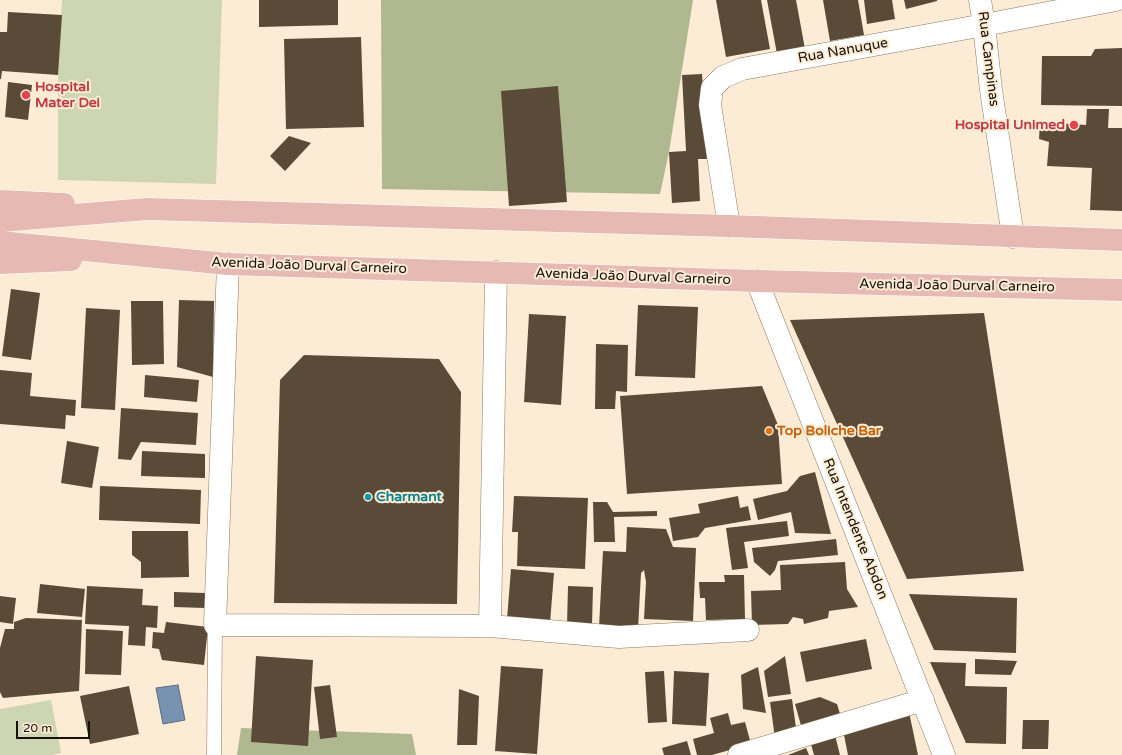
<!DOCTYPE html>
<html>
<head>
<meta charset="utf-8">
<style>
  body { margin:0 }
  #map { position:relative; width:1122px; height:755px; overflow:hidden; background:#fdecd5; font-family:"Varela Round",sans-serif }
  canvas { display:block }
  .scale { position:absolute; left:16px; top:721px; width:74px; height:18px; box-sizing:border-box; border:2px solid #161109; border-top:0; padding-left:5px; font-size:12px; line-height:14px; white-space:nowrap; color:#161109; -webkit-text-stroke:3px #fdecd5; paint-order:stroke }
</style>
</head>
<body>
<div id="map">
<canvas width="1122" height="755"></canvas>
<div class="scale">20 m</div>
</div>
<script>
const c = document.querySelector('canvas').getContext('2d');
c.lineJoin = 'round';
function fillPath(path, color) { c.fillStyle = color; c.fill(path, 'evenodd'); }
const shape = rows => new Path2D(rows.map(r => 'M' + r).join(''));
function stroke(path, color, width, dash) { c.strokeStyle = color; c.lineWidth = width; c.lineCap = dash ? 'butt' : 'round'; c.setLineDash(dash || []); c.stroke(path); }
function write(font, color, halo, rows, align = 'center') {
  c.font = font + ' "Varela Round",sans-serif'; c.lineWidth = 4; c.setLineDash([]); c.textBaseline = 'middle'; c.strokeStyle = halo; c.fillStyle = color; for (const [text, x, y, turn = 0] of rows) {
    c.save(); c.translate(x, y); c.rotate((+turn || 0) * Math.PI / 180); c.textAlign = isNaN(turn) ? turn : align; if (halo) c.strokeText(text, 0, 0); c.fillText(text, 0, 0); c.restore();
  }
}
fillPath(shape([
  [62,0,222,0,216,184,58,180,58,75],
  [51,700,61,753,52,755,0,755,0,709]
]), '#cdd5b3');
fillPath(shape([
  [381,0,693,0,669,152,660,194,382,189],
  [241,728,412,734,416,755,237,755]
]), '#b0b88f');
const water = shape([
  [178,685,185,720,163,724,156,688,178,685]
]);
fillPath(water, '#7892b2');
stroke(water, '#5b6b7f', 1);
fillPath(shape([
  [259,0,338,0,338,25,259,27],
  [716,0,761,0,770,49,726,57],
  [767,0,796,0,805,49,777,54],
  [823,0,858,0,864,35,830,41],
  [864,0,892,0,895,19,867,24],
  [904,0,937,0,937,1,906,9],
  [8,12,62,15,58,75,2,71,1,79,0,79,0,32,7,32],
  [361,37,364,127,286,129,284,39],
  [1122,48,1122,106,1041,105,1042,56,1091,56,1095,49],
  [702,74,707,159,698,159,700,201,672,203,669,152,686,151,682,75],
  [8,82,32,85,28,120,5,117],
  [558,86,567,202,509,206,501,91],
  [1087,109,1109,109,1108,128,1122,128,1122,211,1090,210,1092,168,1047,166,1049,142,1039,139,1040,122,1086,125],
  [289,136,311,143,285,171,270,156],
  [11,289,40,293,31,360,2,356],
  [179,300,214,301,213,377,177,367],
  [131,301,163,301,164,364,132,365],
  [638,305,698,307,695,378,635,376],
  [86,308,120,310,115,410,81,408],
  [984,313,1024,571,907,579,790,320],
  [529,314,566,316,561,405,524,402],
  [596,344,628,345,627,392,616,391,615,409,595,409],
  [304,355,439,359,461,392,457,604,274,603,280,380],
  [0,370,32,373,30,396,76,400,75,416,66,415,65,429,0,424],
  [145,375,199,380,197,402,144,397],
  [762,386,778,425,782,484,627,494,620,396],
  [121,408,198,413,196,445,141,442,131,460,118,459],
  [67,441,99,447,92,488,61,483],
  [142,451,205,454,205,478,141,476],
  [815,472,831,534,795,533,791,512,758,520,753,499,787,491,800,476],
  [100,486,201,490,200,524,99,520],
  [514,496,588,498,585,569,517,566,518,532,512,532],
  [738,496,740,508,748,506,751,520,705,528,698,537,673,541,669,518,700,513,698,504],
  [593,502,607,502,613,512,657,511,657,516,614,517,615,542,594,542],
  [787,521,789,536,744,542,748,568,732,570,726,528],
  [627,527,666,529,673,547,696,548,693,621,644,619,646,582,644,570,641,573,638,629,599,627,603,551,626,552],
  [132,531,188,531,189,577,141,578,141,562,132,555],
  [836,539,838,555,778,561,775,570,770,576,754,562,752,548],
  [845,562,847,589,858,607,829,611,828,618,804,624,803,619,793,617,788,624,752,625,751,591,781,590,780,565],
  [511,569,554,573,550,623,507,619],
  [724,575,744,575,745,619,706,620,705,598,700,598,699,582,725,582],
  [40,584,85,589,82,617,37,613],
  [87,586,143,589,142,605,158,606,157,628,146,627,145,646,128,645,129,626,85,624],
  [568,586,593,587,592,625,567,625],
  [174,592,205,593,205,608,174,607],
  [909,594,1017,598,1016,653,934,650],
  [0,596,16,598,13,624,0,622],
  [26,618,82,620,79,691,3,698,0,692,0,648,5,629,14,629,14,622],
  [166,622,208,627,204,665,162,660,159,649,152,648,153,632,164,633],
  [86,629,123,631,121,675,85,674],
  [866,639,872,669,806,682,800,652],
  [256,656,313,660,308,746,251,742],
  [785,656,791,694,768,697,764,671],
  [975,659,1017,661,1011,675,975,674],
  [930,662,966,663,965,686,1007,687,1006,744,966,743],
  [501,666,543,669,537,754,495,751],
  [758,667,766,713,743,709,741,675],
  [664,671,667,722,648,723,645,672],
  [674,671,709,673,706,726,672,724],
  [330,685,337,737,320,739,314,687],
  [129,686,139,734,90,744,80,696],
  [459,689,479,696,477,745,457,745],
  [820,697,837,704,841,717,802,729,795,704],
  [792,699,797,735,775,738,770,702],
  [909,712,918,755,848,755,842,725],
  [728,713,731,725,745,722,751,744,712,755,697,755,693,739,714,733,710,718],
  [1023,720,1049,720,1048,749,1022,749],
  [834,731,840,755,814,755,809,737],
  [687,741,691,755,664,755,662,748],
  [806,748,809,755,788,755]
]), '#5a4a38');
const service = shape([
  [214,755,215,625]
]);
const minor = shape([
  [980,0,984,25,991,90,1013,237],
  [729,226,710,105,712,88,723,77,742,69,984,25,1116,0],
  [228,264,215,625,490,626,619,637,748,630],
  [490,626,496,272],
  [739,755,923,700]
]);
const tertiary = shape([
  [757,281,944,755]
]);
const primary = shape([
  [0,201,64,204],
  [0,221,147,209,729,226,1122,240],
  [0,242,228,264,757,281,1122,290],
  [0,263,71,260]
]);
stroke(service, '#887964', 15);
stroke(minor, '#887964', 23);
stroke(tertiary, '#887964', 23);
stroke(primary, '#fff', 23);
stroke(service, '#fff', 14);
stroke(minor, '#fff', 22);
stroke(tertiary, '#fff', 22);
stroke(primary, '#e6bab2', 22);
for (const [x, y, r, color] of [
  [26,95,5,"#e0444e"],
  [1074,125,5,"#e0444e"],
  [769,431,4,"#e8710a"],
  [368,497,4,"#0f9aa8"]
]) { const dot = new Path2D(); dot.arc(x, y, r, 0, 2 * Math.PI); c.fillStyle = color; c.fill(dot); stroke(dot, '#fdecd5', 1.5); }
write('14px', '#161109', '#fdecd5', [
  ["Rua Nanuque",843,51,-10],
  ["Rua Campinas",988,59,83],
  ["Avenida João Durval Carneiro",309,266,2],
  ["Avenida João Durval Carneiro",633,277,2],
  ["Avenida João Durval Carneiro",957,286,1],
  ["Rua Intendente Abdon",855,529,68]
]);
write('bold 14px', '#be3a42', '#fdecd5', [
  ["Hospital",35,87],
  ["Mater Dei",35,103],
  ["Hospital Unimed",1065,125,"right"]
], 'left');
write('bold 14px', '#c56008', '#fdecd5', [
  ["Top Boliche Bar",777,431]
], 'left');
write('bold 14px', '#0d838f', '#fdecd5', [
  ["Charmant",376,497]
], 'left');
</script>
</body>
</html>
